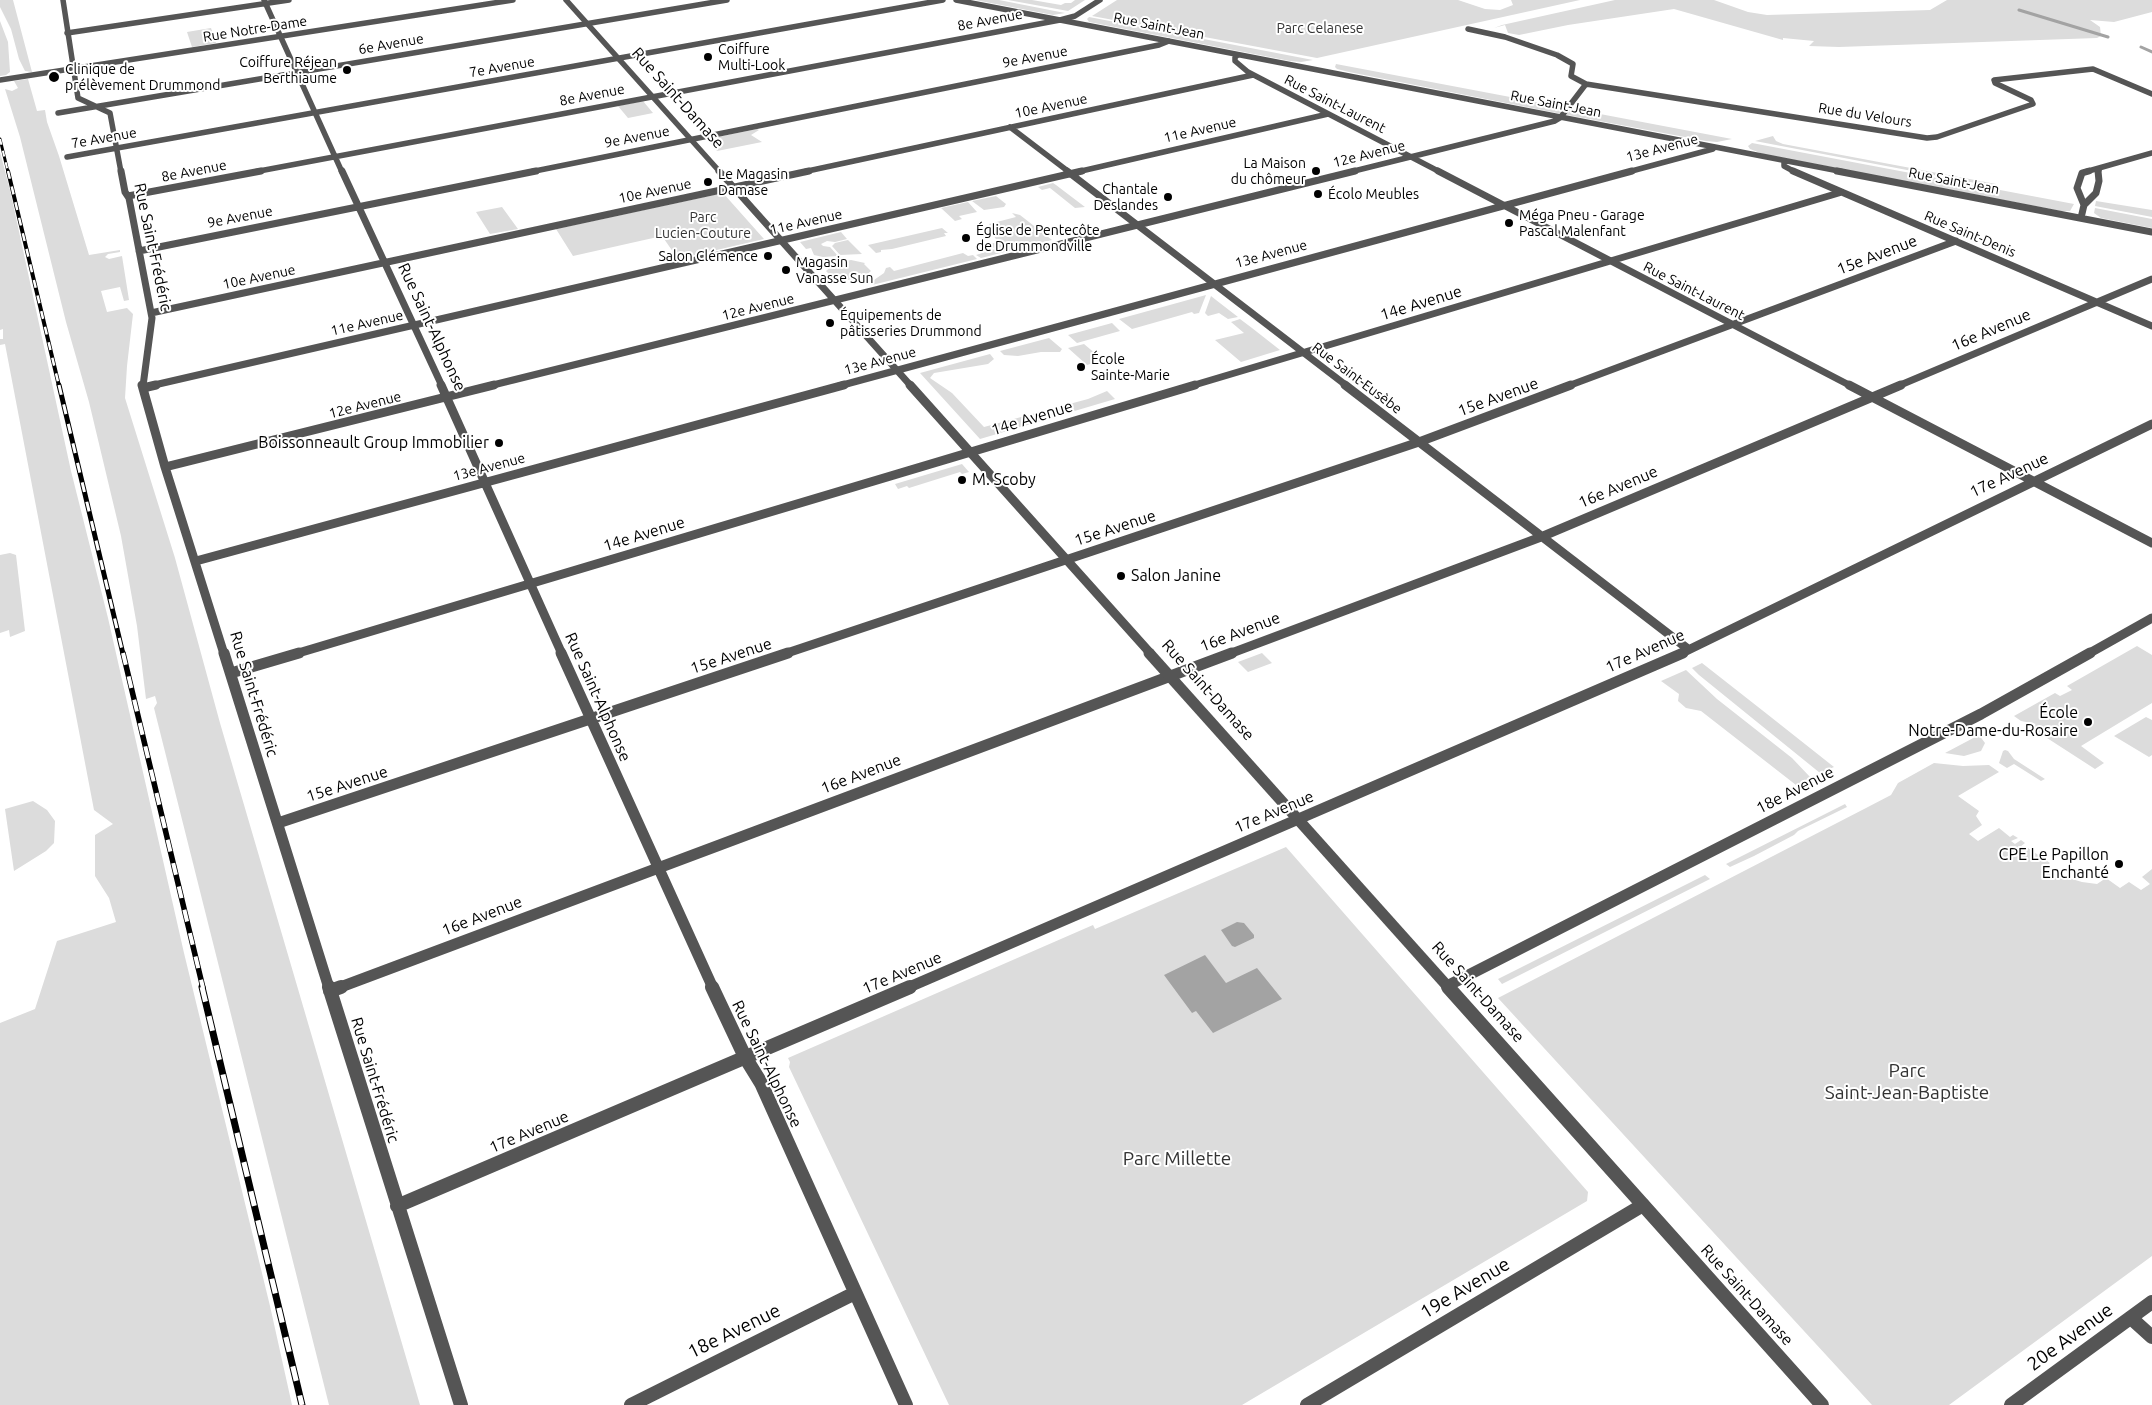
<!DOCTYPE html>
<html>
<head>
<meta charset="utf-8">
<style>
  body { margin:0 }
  canvas { display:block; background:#fff }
</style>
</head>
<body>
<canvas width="2152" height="1405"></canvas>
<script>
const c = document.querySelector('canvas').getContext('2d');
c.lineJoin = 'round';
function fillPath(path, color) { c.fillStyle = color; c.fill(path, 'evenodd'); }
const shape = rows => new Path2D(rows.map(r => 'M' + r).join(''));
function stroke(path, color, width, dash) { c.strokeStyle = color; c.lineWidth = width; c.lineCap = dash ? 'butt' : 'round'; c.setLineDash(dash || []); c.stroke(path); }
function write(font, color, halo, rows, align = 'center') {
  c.font = font + ' Ubuntu,sans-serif'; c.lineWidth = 4; c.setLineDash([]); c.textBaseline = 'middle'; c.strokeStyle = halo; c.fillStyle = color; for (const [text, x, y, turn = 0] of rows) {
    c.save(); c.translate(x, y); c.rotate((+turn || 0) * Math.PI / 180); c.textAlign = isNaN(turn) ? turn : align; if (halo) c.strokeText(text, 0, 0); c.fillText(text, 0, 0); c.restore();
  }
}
fillPath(shape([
  [0,0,13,0,32,72,25,71,19,59,11,29,0,7],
  [975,0,999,0,1065,13,1053,15],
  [1008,0,1032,0,1061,5,1065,3,1071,3,1075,0,1085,0,1068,11],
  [1117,0,1458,0,1485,9,1500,10,1513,5,1511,0,1580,0,1317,58,1092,16],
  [1615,0,1714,0,1748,12,1767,15,1930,10,1947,0,2152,0,2152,12,2114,22,2090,20,2100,27,2101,36,2097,38,1839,47,1809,46,1814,41,1783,38,1783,40,1674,9,1568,25,1519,35,1508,33,1505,25,1494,28,1502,25],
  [1089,17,1313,60,1301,62,1290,61,1089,22,1087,19],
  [0,21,8,42,10,72,6,75,0,76],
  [211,28,216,43,192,47,187,32],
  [1336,64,1732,139,1717,142,1706,141,1562,114,1349,72,1337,69,1335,67],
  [28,79,37,111,45,110,47,122,59,156,89,255,120,250,120,252,108,254,105,257,109,259,122,256,129,300,124,301,120,287,101,291,107,312,127,308,133,314,127,366,125,398,175,558,220,723,420,1405,329,1405,154,708,157,703,155,696,146,699,137,626,121,536,89,402,66,322,20,137,5,89,12,91,18,88,14,81],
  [643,101,653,113,628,118,618,106],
  [757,129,759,130,751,135,762,142,717,151,707,139],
  [1773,136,1776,141,1783,144,1996,184,1996,187,1755,141],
  [1752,143,2074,204,2070,211,2061,211,1763,154,1750,149,1748,146],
  [0,152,10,190,71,471,108,618,184,953,270,1306,292,1405,0,1405,0,1023,35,1009,57,941,116,922,109,898,95,876,95,835,113,824,94,810,5,344,0,345,0,339,3,339,3,329,0,330],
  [1053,183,1056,185,1085,207,1075,208,1050,188,1042,190,1038,187],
  [723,193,764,239,678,259,662,236,573,256,556,229],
  [996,196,1006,204,1004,207,984,210,972,201],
  [2096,201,2152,210,2152,217,2095,206],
  [968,202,977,212,959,216,962,219,955,221,941,208],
  [502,207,518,229,490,234,476,212],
  [2095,208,2152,219,2152,228,2101,218,2094,213],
  [1012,213,1020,215,1052,240,981,258,976,255,995,249,990,244,998,242,993,235,986,230,993,228,989,224,1016,217],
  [942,228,948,233,944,233,946,236,892,249,881,250,881,252,876,253,868,245],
  [841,232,847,239,835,242,827,241,821,244,823,246,830,247,838,256,823,257,814,255,811,248,806,249,800,242],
  [848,240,862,254,840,255,832,246,835,243],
  [963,253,968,256,973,255,977,259,872,285,874,280,884,273,886,268,890,267,894,271],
  [851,260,865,263,864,264,871,271,864,277,849,280,833,278,826,271,836,263],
  [1206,295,1199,313,1194,314,1192,312,1132,329,1119,319],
  [1211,296,1216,300,1238,317,1228,319,1219,313,1208,316,1205,313],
  [1240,319,1252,328,1280,350,1241,362,1215,340,1244,333,1231,322],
  [1112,323,1120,331,1077,343,1068,335],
  [1049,338,1062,349,1060,352,1041,352,1018,356,1004,355,1000,351],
  [1084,344,1103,360,1087,365,1068,348],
  [990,354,994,359,988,364,934,373,930,378,952,393,984,427,1088,399,1107,391,1115,399,980,439,920,373],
  [962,464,969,472,962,474,960,472,909,488,907,486,898,489,895,484],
  [10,553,16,555,25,631,10,637,9,630,0,633,0,555],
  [2137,646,2152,655,2152,703,2081,746,2104,763,2095,769,2030,727,2036,724,2021,721,2014,716,2055,693,2060,696,2072,690,2067,686],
  [1262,653,1272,663,1248,672,1238,662],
  [1702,663,1767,714,1834,767,1820,773,1699,675,1692,668],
  [1686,670,1717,699,1792,758,1811,778,1796,785,1701,711,1686,708,1678,701,1679,694,1661,681],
  [2146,717,2152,720,2152,755,2149,757,2114,736],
  [1979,735,1985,743,1981,751,1964,756,1945,753],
  [2005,750,2008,751,2014,759,2045,779,2041,781,2014,764,2007,768,1999,763,2003,751],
  [1934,763,1963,766,1989,765,1999,772,1958,796,1979,811,1976,816,1982,825,1969,834,1978,841,1999,828,2010,837,2013,835,2018,838,2011,841,2015,844,2021,840,2025,843,2020,847,2025,851,2028,848,2050,863,2042,870,2082,882,2097,884,2106,878,2120,888,2129,882,2141,890,2150,884,2142,877,2152,869,2152,1256,1949,1405,1872,1405,1498,998,1866,808,1891,795,1898,783],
  [33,801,47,810,55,821,54,843,46,851,14,871,5,809],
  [1845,804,1847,807,1798,831,1794,835,1754,856,1730,867,1726,864],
  [1286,847,1588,1192,1587,1201,1242,1405,949,1405,789,1067,790,1062,788,1058,1093,925,1095,929],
  [1705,875,1710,879,1502,984,1498,979]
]), '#dcdcdc');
fillPath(shape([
  [1237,922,1244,923,1254,935,1254,938,1235,947,1232,946,1221,930],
  [1205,955,1226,983,1257,968,1282,999,1213,1033,1196,1011,1192,1013,1164,975]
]), '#a3a3a3');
stroke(shape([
  [2019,10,2108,37],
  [2141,47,2152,52]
]), '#a3a3a3', 3);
stroke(shape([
  [63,0,78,98,110,113,121,172],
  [264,0,342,172],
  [1468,29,1505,37,1557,55,1573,64,1571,76,1586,84],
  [67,33,289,0],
  [1238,55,1235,57,1235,61,1248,72,1440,172],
  [58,113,727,0],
  [1010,127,1069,172],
  [67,157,943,0],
  [1784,161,1784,166,1795,172],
  [254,172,1060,20,1844,172],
  [530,172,1159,45,1169,41],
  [803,172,1253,75],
  [1077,172,1328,114],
  [1350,172,1555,121,1560,118,1586,84,1927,138,1937,137,2033,104,2031,100,1995,83,1994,80,2093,69,2152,94],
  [1628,172,1713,149],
  [2085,172,2152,153],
  [2098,172,2100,168]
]), '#555', 5.5);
stroke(shape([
  [121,171,125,192,129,198,152,318,143,386],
  [342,171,442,386],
  [1067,171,1347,386],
  [1438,171,1851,386],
  [1793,171,2152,326],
  [1837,171,2152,232],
  [128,196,261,171],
  [2084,205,2096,193,2099,181,2098,171],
  [2081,218,2084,205,2077,188,2082,173,2089,171],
  [139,251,536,171],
  [151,313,809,171],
  [150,386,1082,171],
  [489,386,1355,171],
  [839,386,1632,171],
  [1191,386,1842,192],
  [1568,386,1956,241],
  [1898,386,2152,279]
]), '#555', 7);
stroke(shape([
  [142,385,165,467,224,654],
  [441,385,562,654],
  [1345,385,1688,649],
  [1849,385,2152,543],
  [143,388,156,385],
  [165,467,494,385],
  [196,561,844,385],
  [295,654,1195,385],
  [784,654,1419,442,1571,385],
  [1229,654,1541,537,1901,385],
  [1680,654,2152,424],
  [2088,654,2152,618]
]), '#555', 9);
stroke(shape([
  [224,653,329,988],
  [561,653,713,988],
  [231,673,299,653],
  [278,823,788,653],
  [1449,985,1981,714,2090,653],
  [338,988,1232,653],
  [907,988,1683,653]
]), '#555', 11);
stroke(shape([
  [329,987,461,1405],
  [712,987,745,1057,761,1083,906,1405],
  [330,991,341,987],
  [397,1206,910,987],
  [2131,1318,2152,1337],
  [631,1405,855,1293],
  [1307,1405,1643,1205],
  [2011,1405,2152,1302]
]), '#555', 14);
stroke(shape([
  [566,0,720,172],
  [956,0,1060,20,1075,16,1100,0],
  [0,80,513,0]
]), '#555', 5.5);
stroke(shape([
  [719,171,911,386]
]), '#555', 7);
stroke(shape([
  [910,385,1151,654]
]), '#555', 9);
stroke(shape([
  [1149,653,1449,988]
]), '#555', 11);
stroke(shape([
  [1448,987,1822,1405]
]), '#555', 14);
const railFar4 = shape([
  [0,139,8,172]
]);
const railFar3 = shape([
  [8,171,59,386]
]);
const railFar2 = shape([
  [59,385,123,654]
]);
const railFar1 = shape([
  [123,653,203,988]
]);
const rail = shape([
  [202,987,302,1405]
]);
stroke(railFar4, '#000', 3);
stroke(railFar3, '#000', 4);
stroke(railFar2, '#000', 5);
stroke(railFar1, '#000', 5.5);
stroke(rail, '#000', 7);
stroke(railFar4, '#fff', 2, [6]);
stroke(railFar3, '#fff', 2.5, [8]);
stroke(railFar2, '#fff', 3, [10]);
stroke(railFar1, '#fff', 4, [12]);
stroke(rail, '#fff', 5, [15]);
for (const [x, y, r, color] of [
  [708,57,5,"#000"],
  [347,70,5,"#000"],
  [54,77,6,"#000"],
  [1316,171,5,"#000"],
  [708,182,5,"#000"],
  [1318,194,5,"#000"],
  [1168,197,5,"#000"],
  [1509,223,5,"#000"],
  [966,238,5,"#000"],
  [768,256,5,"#000"],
  [786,270,5,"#000"],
  [830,323,5,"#000"],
  [1081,367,5,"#000"],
  [499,443,5,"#000"],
  [962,480,5,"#000"],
  [1121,576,5,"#000"],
  [2088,722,5,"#000"],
  [2119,864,5,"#000"]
]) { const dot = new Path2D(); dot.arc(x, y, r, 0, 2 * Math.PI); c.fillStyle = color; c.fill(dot); stroke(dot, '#fff', 2); }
write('14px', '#000', '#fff', [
  ["8e Avenue",990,20,-11],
  ["Rue Saint-Jean",1159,26,11],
  ["Rue Notre-Dame",255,29,-9],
  ["6e Avenue",391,44,-10],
  ["9e Avenue",1035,57,-11],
  ["7e Avenue",502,67,-10],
  ["8e Avenue",592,95,-11],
  ["Rue Saint-Laurent",1335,104,27],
  ["Rue Saint-Jean",1556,104,11],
  ["10e Avenue",1051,106,-12],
  ["Rue du Velours",1865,115,9],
  ["11e Avenue",1200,130,-13],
  ["9e Avenue",637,137,-11],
  ["7e Avenue",104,138,-10],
  ["13e Avenue",1662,148,-15],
  ["12e Avenue",1369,154,-14],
  ["8e Avenue",194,171,-11],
  ["Rue Saint-Jean",1954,181,11],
  ["10e Avenue",655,191,-12],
  ["9e Avenue",240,217,-11],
  ["11e Avenue",806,222,-13],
  ["Rue Saint-Denis",1970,234,23],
  ["13e Avenue",1271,254,-15],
  ["10e Avenue",259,277,-12],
  ["Rue Saint-Laurent",1694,291,27],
  ["12e Avenue",758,307,-14],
  ["11e Avenue",367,323,-13],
  ["13e Avenue",880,361,-15],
  ["Rue Saint-Eusèbe",1357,378,37],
  ["12e Avenue",365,405,-14],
  ["13e Avenue",489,467,-15]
]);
write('14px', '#333', '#fff', [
  ["Parc Celanese",1320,28],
  ["Parc",703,217],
  ["Lucien-Couture",703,233]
]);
write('14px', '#000', '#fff', [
  ["Coiffure",718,49],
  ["Multi-Look",718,65],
  ["Coiffure Réjean",337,62,"right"],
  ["Berthiaume",337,78,"right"],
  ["Clinique de",65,69],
  ["prélèvement Drummond",65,85],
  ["La Maison",1306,163,"right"],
  ["du chômeur",1306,179,"right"],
  ["Le Magasin",718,174],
  ["Damase",718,190],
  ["Chantale",1158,189,"right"],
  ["Deslandes",1158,205,"right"],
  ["Écolo Meubles",1328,194],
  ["Méga Pneu - Garage",1519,215],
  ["Pascal Malenfant",1519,231],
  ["Église de Pentecôte",976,230],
  ["de Drummondville",976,246],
  ["Salon Clémence",758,256,"right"],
  ["Magasin",796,262],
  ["Vanasse Sun",796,278],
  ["Équipements de",840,315],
  ["pâtisseries Drummond",840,331],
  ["École",1091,359],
  ["Sainte-Marie",1091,375]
], 'left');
write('16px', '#000', '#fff', [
  ["Rue Saint-Damase",678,98,48],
  ["Rue Saint-Frédéric",153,247,78],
  ["15e Avenue",1877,255,-21],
  ["14e Avenue",1421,303,-17],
  ["Rue Saint-Alphonse",432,327,65],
  ["16e Avenue",1991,330,-23],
  ["15e Avenue",1498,397,-20],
  ["14e Avenue",1032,418,-17],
  ["17e Avenue",2009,475,-25],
  ["16e Avenue",1618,487,-23],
  ["15e Avenue",1115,528,-18],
  ["14e Avenue",644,534,-17],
  ["16e Avenue",1240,632,-21],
  ["17e Avenue",1645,651,-24],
  ["15e Avenue",731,656,-18],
  ["Rue Saint-Damase",1208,690,48],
  ["Rue Saint-Frédéric",254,694,73],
  ["Rue Saint-Alphonse",598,697,66],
  ["16e Avenue",861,774,-21],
  ["15e Avenue",347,784,-18],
  ["18e Avenue",1795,790,-27],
  ["17e Avenue",1274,812,-23],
  ["16e Avenue",482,916,-21],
  ["17e Avenue",902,973,-23],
  ["Rue Saint-Damase",1478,992,48],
  ["Rue Saint-Alphonse",767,1064,64],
  ["Rue Saint-Frédéric",375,1080,73],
  ["17e Avenue",529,1132,-23],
  ["Rue Saint-Damase",1747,1295,48]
]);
write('16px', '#000', '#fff', [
  ["Boissonneault Group Immobilier",489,443],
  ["M. Scoby",972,480,"left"],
  ["Salon Janine",1131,576,"left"],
  ["École",2078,713],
  ["Notre-Dame-du-Rosaire",2078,731],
  ["CPE Le Papillon",2109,855],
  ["Enchanté",2109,873]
], 'right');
write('19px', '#333', '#fff', [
  ["Parc",1907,1071],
  ["Saint-Jean-Baptiste",1907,1093],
  ["Parc Millette",1177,1159]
]);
write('19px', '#000', '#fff', [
  ["19e Avenue",1465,1288,-31],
  ["18e Avenue",734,1331,-26],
  ["20e Avenue",2070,1337,-36]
]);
</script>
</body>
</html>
